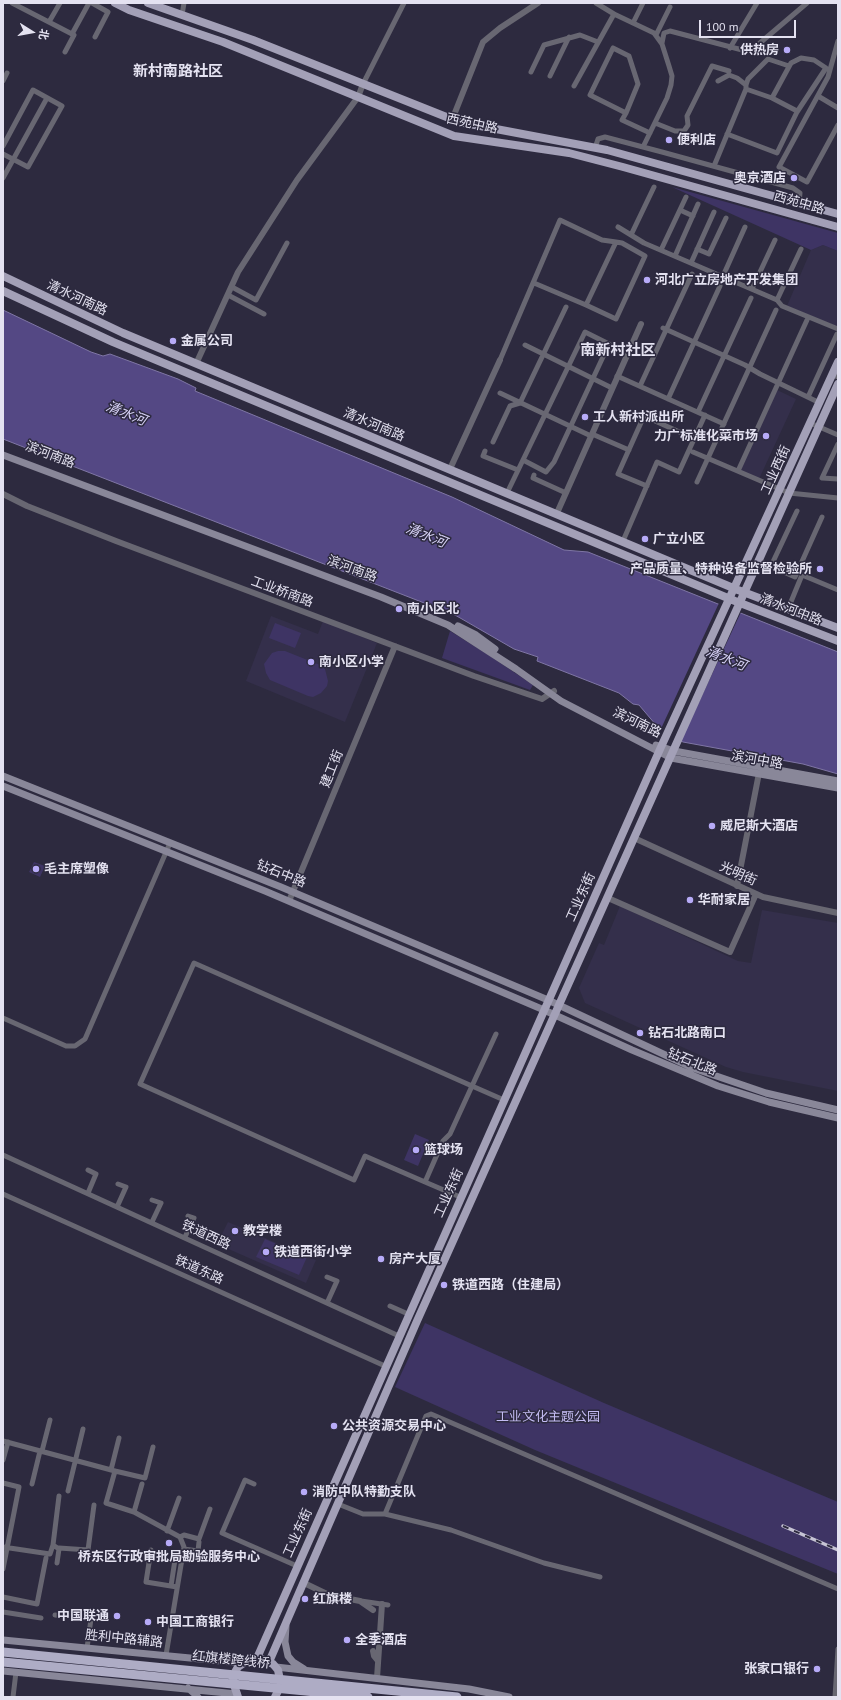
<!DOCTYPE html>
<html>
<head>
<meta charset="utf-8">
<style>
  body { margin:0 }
  #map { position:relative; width:841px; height:1700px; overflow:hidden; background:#2d2a3f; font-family:"PT Sans","Noto Sans SC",sans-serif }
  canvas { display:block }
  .frame { position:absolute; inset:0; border:4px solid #e4e2f1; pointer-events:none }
  .north { position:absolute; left:12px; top:12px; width:40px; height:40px; -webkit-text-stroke:3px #2d2a3f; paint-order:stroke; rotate:101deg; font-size:11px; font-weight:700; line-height:16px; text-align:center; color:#e4e2f1 }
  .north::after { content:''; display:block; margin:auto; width:14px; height:18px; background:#e4e2f1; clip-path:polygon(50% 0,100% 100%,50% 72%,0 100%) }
  .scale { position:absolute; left:699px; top:20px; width:97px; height:18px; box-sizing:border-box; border:2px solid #e4e2f1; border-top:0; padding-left:5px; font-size:12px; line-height:14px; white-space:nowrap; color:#e4e2f1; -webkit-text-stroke:3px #2d2a3f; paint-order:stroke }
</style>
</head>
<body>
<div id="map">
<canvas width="841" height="1700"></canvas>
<div class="frame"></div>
<div class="north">北</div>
<div class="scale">100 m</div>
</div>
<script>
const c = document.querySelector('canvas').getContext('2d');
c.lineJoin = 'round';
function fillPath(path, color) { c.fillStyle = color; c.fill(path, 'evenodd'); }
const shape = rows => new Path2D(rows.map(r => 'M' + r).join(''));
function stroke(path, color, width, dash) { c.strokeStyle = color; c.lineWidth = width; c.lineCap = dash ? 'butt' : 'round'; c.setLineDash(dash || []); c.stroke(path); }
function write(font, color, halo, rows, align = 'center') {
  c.font = font + ' "PT Sans","Noto Sans SC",sans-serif'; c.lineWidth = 3; c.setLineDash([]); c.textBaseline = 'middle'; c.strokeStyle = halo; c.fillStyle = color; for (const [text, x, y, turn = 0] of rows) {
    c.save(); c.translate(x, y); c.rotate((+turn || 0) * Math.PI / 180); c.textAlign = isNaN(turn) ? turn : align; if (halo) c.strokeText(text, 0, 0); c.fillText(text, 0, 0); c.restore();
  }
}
fillPath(shape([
  [823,245,838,251,838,327,787,306,811,250],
  [777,390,796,399,759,479,740,470],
  [271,616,318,634,323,621,377,643,345,722,246,681],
  [620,906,738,961,751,963,762,910,838,923,838,1091,743,1072,726,1067,585,1003,579,988,599,943,604,945],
  [228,1222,316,1260,306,1283,217,1244]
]), '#342f4b');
fillPath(shape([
  [672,187,838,233,838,251,823,245,811,250],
  [275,623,301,633,295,648,269,638],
  [450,631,487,654,533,685,530,690,442,658],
  [278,651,285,651,320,665,325,669,328,681,327,686,321,693,313,697,308,696,270,680,266,673,264,664,272,653],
  [34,862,45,866,40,877,29,872],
  [415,1134,429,1140,418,1166,404,1160],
  [265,1239,307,1257,299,1275,256,1257],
  [425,1323,604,1403,838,1502,838,1574,535,1450,395,1387]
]), '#3e3464');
const water = shape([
  [3,310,91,352,103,356,110,354,178,379,196,388,195,391,452,497,564,550,588,552,838,652,838,774,803,764,683,742,662,732,639,705,633,704,619,693,537,661,538,657,514,649,455,615,3,439,3,310]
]);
fillPath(water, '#544884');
stroke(water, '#7f76a5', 1);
fillPath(shape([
  [719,603,741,612,680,743,659,733]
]), '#2d2a3f');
stroke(shape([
  [12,3,72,34,89,3],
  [92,3,108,12,95,37],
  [596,3,614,14],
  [182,15,184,3],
  [49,22,60,3],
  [633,23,643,3],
  [656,35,670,7],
  [838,41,828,77,779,167,807,182,838,125],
  [662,43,664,33,670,31,746,51,754,48,807,3],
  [613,48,629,56,638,84,626,113,590,95,613,48],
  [730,48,757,3],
  [65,52,74,35,72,34],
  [531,72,544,45,580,35,598,42],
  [550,76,569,37],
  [3,81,7,73],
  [363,84,404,3],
  [746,85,748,79,768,59,789,66],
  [574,86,614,14,654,33,662,44,669,66,672,76,671,85,667,98,643,147],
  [818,96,838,108],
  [772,98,797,111],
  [626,113,622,120,650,133],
  [655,123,675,131,684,131,688,125,687,116,712,66,729,71],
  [727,134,777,153,797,112,826,68,814,60,801,58,791,63,772,98,746,89],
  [3,146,33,90,62,106,28,167,3,154],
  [595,148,598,139,605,137,662,152,793,188,800,193,799,203],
  [714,166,746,89,746,85,737,78,729,75,718,81],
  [3,178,47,98],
  [680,210,693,216],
  [618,227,644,243,777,300,782,306,838,329],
  [631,235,654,187],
  [697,249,709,254,726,218],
  [661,250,686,197],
  [675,256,698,204],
  [691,263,714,212],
  [723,276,745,227],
  [534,283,586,305],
  [232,287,256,300,287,243],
  [752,289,775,240],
  [228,295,264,314],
  [777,300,801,249],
  [663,328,745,365,760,374,820,403],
  [525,345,612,388],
  [500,360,560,220,602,240,616,242,622,243,645,256,616,319,586,305,616,242],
  [832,375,838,377],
  [617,376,724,424],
  [640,386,692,274],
  [500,393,591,436],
  [808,397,837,334],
  [668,399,720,286],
  [698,412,751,298],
  [810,423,838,435],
  [592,434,629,450],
  [493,442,510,406,520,403,566,307],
  [838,444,822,478,838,479],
  [485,451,483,456,518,470],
  [693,452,789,493,838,498],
  [738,471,807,320],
  [534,475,533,478,566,493],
  [697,482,776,310],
  [647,486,618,474,644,416,695,439],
  [507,493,585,332,609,344,554,462,546,472,523,460],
  [623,541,657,462,679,472,705,415],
  [759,561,795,577,822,517],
  [771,566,797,511],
  [788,609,802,575,838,590],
  [3,1018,66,1046,75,1046,85,1039,170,843],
  [496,1034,472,1086,450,1134,443,1141,425,1182,365,1156,354,1180,140,1084,194,963,472,1086,504,1100],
  [3,1155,399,1336],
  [425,1182,460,1197],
  [88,1193,96,1174,88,1170],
  [3,1194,385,1366],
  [117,1207,126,1187,118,1184],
  [152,1222,161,1203,152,1200],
  [185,1237,194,1218,188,1216],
  [327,1277,337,1281,327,1303],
  [390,1306,408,1314],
  [3,1441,115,1471,106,1503,134,1512,180,1537,184,1547,166,1655],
  [42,1451,50,1420],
  [3,1460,8,1442],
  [111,1470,119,1438],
  [115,1471,145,1478,153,1447],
  [3,1483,19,1487,3,1569],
  [32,1484,40,1451],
  [254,1484,245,1480,222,1533,297,1566],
  [68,1491,83,1429],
  [338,1504,363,1514,385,1514,451,1530,544,1563,600,1577],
  [134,1512,142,1484],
  [385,1514,426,1416,431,1414,838,1589],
  [167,1531,179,1498],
  [180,1537,184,1535,199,1539,210,1509],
  [3,1547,50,1554,53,1545],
  [59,1548,88,1550,94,1505],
  [184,1549,198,1551,199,1542],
  [151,1550,146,1582,177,1587],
  [57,1563,59,1549,53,1545,59,1496],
  [171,1586,176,1553],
  [3,1597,37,1604,46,1558],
  [361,1601,388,1605],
  [3,1612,41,1618],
  [55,1615,91,1619,87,1648],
  [13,1697,16,1672],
  [835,1697,838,1649]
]), '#686772', 5);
stroke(shape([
  [452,120,483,42,500,28,538,3],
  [196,364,238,272,297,180,358,97,363,84],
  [450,469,500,360],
  [3,494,27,506,116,541,474,676,542,699,554,691],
  [557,513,641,324],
  [634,838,763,897,838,913],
  [737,886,759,773],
  [608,898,730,952,756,894],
  [289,901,395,646],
  [304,1583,329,1595,360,1601,373,1610],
  [373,1651,374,1656,378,1661],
  [377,1678,382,1604]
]), '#686772', 6);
stroke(shape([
  [3,455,381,597,448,625,516,669,561,701,671,758,838,788],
  [458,626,476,635,495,649],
  [656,745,674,751,838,781],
  [3,776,281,887,548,1000,693,1068,766,1093,838,1110],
  [3,786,265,891,544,1010,632,1050,718,1086,769,1102,838,1118],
  [286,1626,285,1642,288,1656,293,1662,304,1669],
  [3,1640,242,1663],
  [276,1667,469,1689,509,1697],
  [3,1671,237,1694],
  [188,1688,198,1697]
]), '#898799', 7);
stroke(shape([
  [115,3,129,10,223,42,454,136,569,153,623,167,838,227],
  [148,3,253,40,459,122,607,150,838,214],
  [3,276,123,333,738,590,838,628],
  [3,291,113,342,735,601,838,641],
  [257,1658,661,747,838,362],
  [269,1662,417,1321,838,384],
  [238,1697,233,1682,234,1674,238,1667,251,1658,259,1658,273,1664,278,1670,281,1685,275,1697]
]), '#a3a0b7', 8);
stroke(shape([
  [3,1652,457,1697],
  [3,1662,368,1697]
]), '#aeacc5', 9);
const rail = shape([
  [783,1526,838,1550]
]);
stroke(rail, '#c6c4d4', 3.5);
stroke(rail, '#2d2a3f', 2, [6]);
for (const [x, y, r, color] of [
  [787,50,4,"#b7abf8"],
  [669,140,4,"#b7abf8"],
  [794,178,4,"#b7abf8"],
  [647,280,4,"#b7abf8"],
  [173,341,4,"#b7abf8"],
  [585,417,4,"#b7abf8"],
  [766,436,4,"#b7abf8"],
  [645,539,4,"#b7abf8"],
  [820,569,4,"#b7abf8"],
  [399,609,4,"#b7abf8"],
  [311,662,4,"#b7abf8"],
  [712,826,4,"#b7abf8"],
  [36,869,4,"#b7abf8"],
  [690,900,4,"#b7abf8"],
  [640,1033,4,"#b7abf8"],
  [416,1150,4,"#b7abf8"],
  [235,1231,4,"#b7abf8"],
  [266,1252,4,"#b7abf8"],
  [381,1259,4,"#b7abf8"],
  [444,1285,4,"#b7abf8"],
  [334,1426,4,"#b7abf8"],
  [304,1492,4,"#b7abf8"],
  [169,1543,4,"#b7abf8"],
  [305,1599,4,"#b7abf8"],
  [117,1616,4,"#b7abf8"],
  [148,1622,4,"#b7abf8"],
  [347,1640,4,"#b7abf8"],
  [817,1669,4,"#b7abf8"]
]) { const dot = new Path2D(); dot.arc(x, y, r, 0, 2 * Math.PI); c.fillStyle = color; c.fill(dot); stroke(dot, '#2d2a3f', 1.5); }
write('bold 13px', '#e4e2f1', '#2d2a3f', [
  ["供热房",779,50,"right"],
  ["便利店",677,140],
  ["奥京酒店",786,178,"right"],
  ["河北广立房地产开发集团",655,280],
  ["金属公司",181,341],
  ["工人新村派出所",593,417],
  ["力广标准化菜市场",758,436,"right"],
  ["广立小区",653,539],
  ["产品质量、特种设备监督检验所",812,569,"right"],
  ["南小区北",407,609],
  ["南小区小学",319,662],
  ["威尼斯大酒店",720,826],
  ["毛主席塑像",44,869],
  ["华耐家居",698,900],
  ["钻石北路南口",648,1033],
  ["篮球场",424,1150],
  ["教学楼",243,1231],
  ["铁道西街小学",274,1252],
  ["房产大厦",389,1259],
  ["铁道西路（住建局）",452,1285],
  ["公共资源交易中心",342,1426],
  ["消防中队特勤支队",312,1492],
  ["桥东区行政审批局勘验服务中心",169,1557,"center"],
  ["红旗楼",313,1599],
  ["中国联通",109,1616,"right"],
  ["中国工商银行",156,1622],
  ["全季酒店",355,1640],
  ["张家口银行",809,1669,"right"]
], 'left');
write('13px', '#e4e2f1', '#2d2a3f', [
  ["西苑中路",472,124,12],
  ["西苑中路",799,203,16],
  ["清水河南路",77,298,25],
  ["清水河南路",374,425,23],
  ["滨河南路",50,455,21],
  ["工业西街",776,470,-66],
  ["滨河南路",352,569,20],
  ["工业桥南路",282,592,20],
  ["清水河中路",791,610,21],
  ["滨河南路",637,723,26],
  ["滨河中路",757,760,10],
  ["建工街",332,769,-68],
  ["钻石中路",281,874,22],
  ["光明街",738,874,24],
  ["工业东街",581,897,-66],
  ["钻石北路",692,1062,22],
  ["工业东街",449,1193,-66],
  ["铁道西路",206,1235,25],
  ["铁道东路",199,1270,24],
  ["工业东街",298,1533,-66],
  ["胜利中路辅路",124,1639,6],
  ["红旗楼跨线桥",231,1660,6]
]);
write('13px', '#c3bbf2', '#2d2a3f', [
  ["工业文化主题公园",548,1417]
]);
write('italic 14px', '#d7d2f7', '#2d2a3f', [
  ["清水河",126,414,22],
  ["清水河",426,536,22],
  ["清水河",726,659,22]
]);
write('bold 15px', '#e4e2f1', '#2d2a3f', [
  ["新村南路社区",178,72],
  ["南新村社区",618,351]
]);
</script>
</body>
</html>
